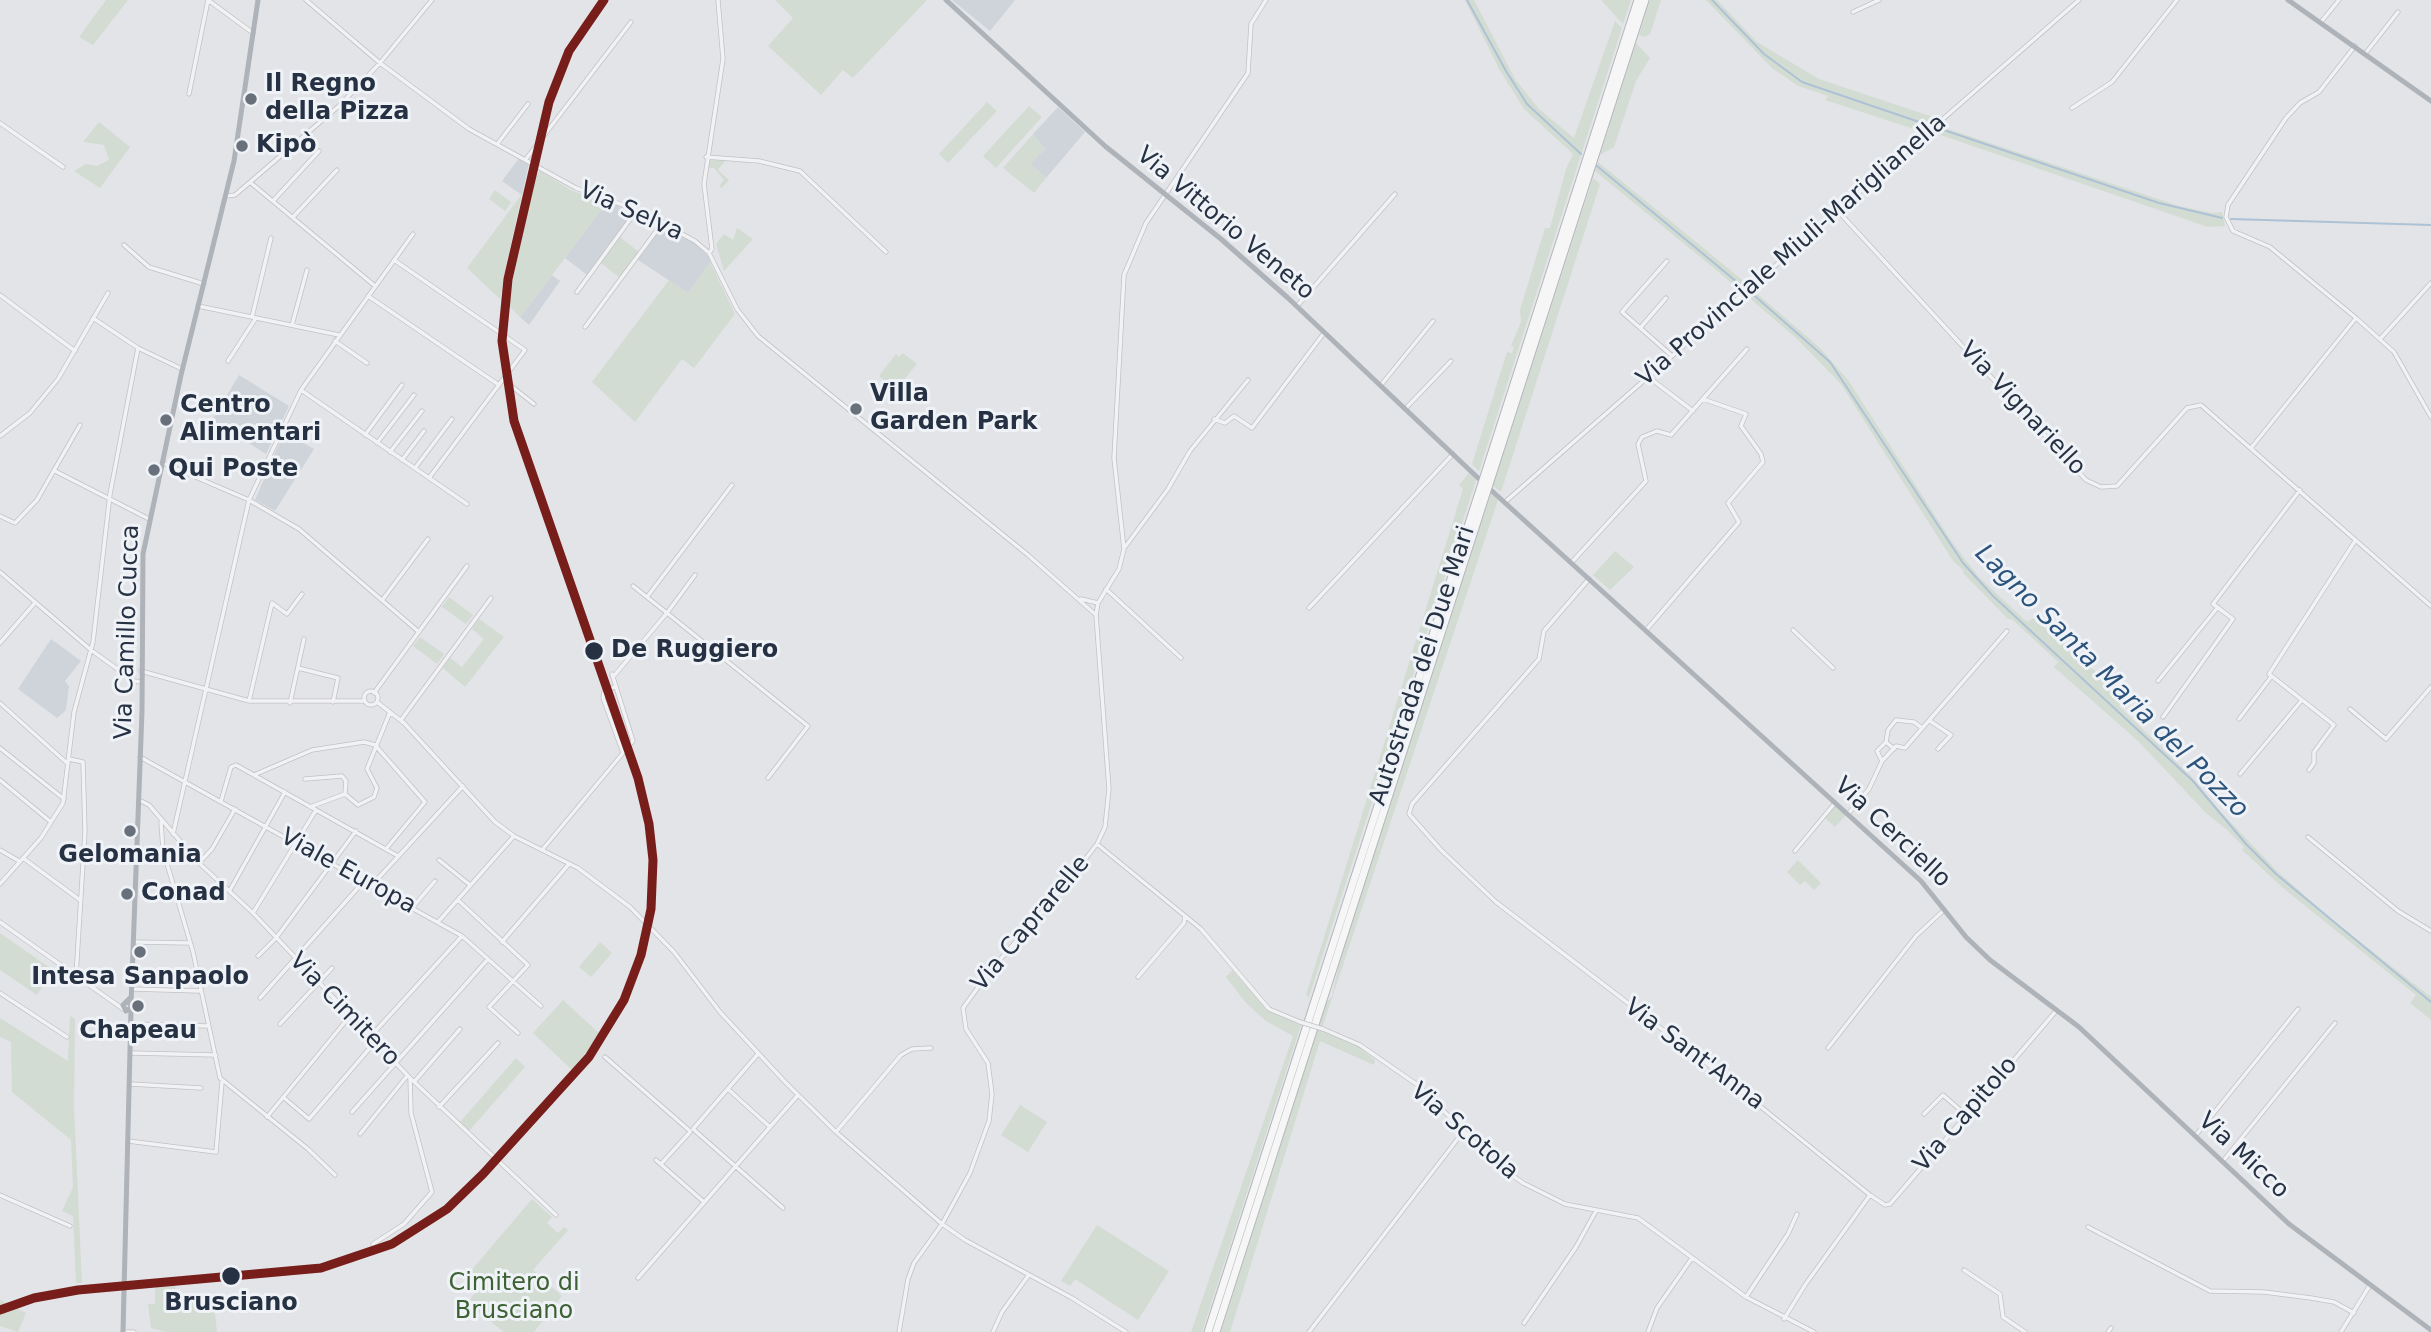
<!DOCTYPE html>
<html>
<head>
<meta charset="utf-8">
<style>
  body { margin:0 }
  canvas { display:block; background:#e2e4e7 }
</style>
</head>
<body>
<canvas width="2431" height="1332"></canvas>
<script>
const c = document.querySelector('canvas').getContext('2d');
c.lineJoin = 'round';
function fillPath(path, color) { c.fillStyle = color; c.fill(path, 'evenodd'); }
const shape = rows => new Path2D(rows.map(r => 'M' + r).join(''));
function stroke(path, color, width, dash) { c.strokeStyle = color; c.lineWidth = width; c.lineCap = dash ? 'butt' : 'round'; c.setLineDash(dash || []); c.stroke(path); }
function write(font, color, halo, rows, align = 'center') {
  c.font = font + ' "DejaVu Sans",sans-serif'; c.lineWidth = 6; c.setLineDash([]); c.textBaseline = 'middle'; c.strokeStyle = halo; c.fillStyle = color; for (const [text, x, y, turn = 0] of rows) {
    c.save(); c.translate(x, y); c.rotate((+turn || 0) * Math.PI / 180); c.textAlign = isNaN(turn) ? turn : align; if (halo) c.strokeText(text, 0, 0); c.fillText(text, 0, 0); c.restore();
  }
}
fillPath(shape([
  [952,0,1015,0,990,31],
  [1058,107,1085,132,1046,178,1030,164,1045,149,1033,134],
  [520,157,529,163,522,195,502,181],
  [608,201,638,212,590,277,565,258],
  [661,223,693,242,712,260,688,293,635,258],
  [552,275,560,281,529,325,520,317],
  [239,375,289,406,266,454,212,420],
  [284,432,314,449,275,511,255,500],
  [51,639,81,661,65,681,69,686,66,710,57,718,18,689]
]), '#cfd4db');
fillPath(shape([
  [106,0,128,0,93,45,79,37],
  [775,0,927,0,853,78,843,70,821,95,768,46,793,18],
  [1465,0,1474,0,1515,79,1539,109,1574,138,1615,21,1622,28,1479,471,1472,464,1507,352,1512,353,1514,347,1511,346,1521,322,1520,310,1545,228,1550,228,1566,169,1573,154,1524,109,1499,69],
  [1601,0,1631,0,1623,24],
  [1650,0,1661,0,1650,34,1645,37,1639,35],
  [1706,0,1717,0,1757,42,1819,79,1939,119,1923,132,1825,100,1828,96,1798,86,1772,68],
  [1636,43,1650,58,1636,81,1614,147,1600,155],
  [987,102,997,111,948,163,939,154],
  [1029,106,1042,117,996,168,983,156],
  [99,122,130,147,100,188,74,171,86,164,97,166,109,160,104,145,83,142],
  [1939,126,2179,206,2213,213,2222,212,2225,226,2208,227,1932,132],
  [1033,134,1045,149,1031,164,1046,178,1034,193,1003,168],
  [709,160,725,161,718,170,729,180,722,188,719,186,724,180,714,168,708,168],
  [1598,162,1701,246,1747,284,1740,290,1715,269,1595,171],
  [540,171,571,190,606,204,520,317,507,304,508,294,532,181],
  [1593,178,1600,184,1501,492,1493,486],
  [495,190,511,202,505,211,489,199],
  [522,194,505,271,500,299,467,268],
  [737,228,753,239,724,271,716,244,724,234,733,240],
  [620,237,639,252,620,278,601,263],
  [710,262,735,314,694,368,682,359,635,422,592,382,669,280,688,293],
  [1753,290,1820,348,1848,380,1952,542,1978,576,2027,622,2034,618,2125,697,2119,706,2192,777,2220,811,2277,871,2336,923,2431,997,2431,1020,2410,1003,2416,995,2283,888,2242,850,2244,847,2227,830,2206,813,2138,741,2054,667,2058,662,2012,619,2008,619,1963,573,1964,571,1953,561,1841,384,1796,338,1746,295],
  [903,353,917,364,895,390,879,376,896,354,899,357],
  [1469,473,1476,480,1309,997,1306,995,1463,489,1459,485],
  [1491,493,1498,500,1321,1031,1358,1046,1375,1060,1374,1065,1320,1041,1230,1332,1221,1332,1326,1003,1332,996,1340,959],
  [1615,551,1634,567,1610,590,1593,575],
  [449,597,473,615,466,624,442,607],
  [479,619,504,637,465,687,443,668,450,658,462,667,484,639,472,629],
  [420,637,444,654,437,664,413,646],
  [1836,806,1846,815,1835,827,1824,817],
  [1798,860,1821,883,1814,890,1805,881,1800,885,1787,872],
  [0,933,53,970,37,995,0,970],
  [600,942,612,953,591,977,579,967],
  [1232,970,1270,1012,1301,1025,1202,1332,1191,1332,1293,1036,1266,1021,1246,1003,1226,977],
  [563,1000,600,1034,572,1070,533,1033],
  [70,1016,75,1019,74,1107,82,1283,76,1283,73,1216,62,1211,73,1187,71,1140,12,1092,11,1042,0,1037,0,1018,68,1061],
  [516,1058,525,1067,469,1131,460,1122],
  [1020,1105,1047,1122,1028,1152,1001,1135],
  [532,1199,552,1217,547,1223,558,1233,564,1227,568,1230,533,1270,562,1296,534,1332,504,1332,467,1303,483,1283,470,1272],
  [1097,1225,1169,1271,1138,1320,1075,1279,1070,1286,1061,1281],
  [175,1283,176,1298,213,1295,217,1332,166,1332,151,1328,148,1304,155,1304,155,1285],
  [0,1300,26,1313,18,1332,0,1326]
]), '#d3dcd2');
stroke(shape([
  [1467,0,1506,71,1527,104,1581,154],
  [1712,0,1764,54,1802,82,1928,125],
  [1938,128,2159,203,2222,218],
  [1597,166,1743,287],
  [2231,219,2431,225],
  [1748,290,1830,362,1963,563,1993,596,2193,781,2246,844,2276,874,2431,1002]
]), '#aec2d6', 2);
const street = shape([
  [306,0,380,63,469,129,576,188,637,210,695,241,709,253,737,309,758,336,1028,555,1096,615],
  [1853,12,1879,0],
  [2321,22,2339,0],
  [2355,46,2319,92,2300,103,2286,118,2228,205,2226,217,2233,231,2270,247,2356,318],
  [2365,54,2398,12],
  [189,94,208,0,253,33],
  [2072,108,2112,82,2177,0],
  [0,123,63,167],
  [498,143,528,104],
  [706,157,759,161,800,171,886,252],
  [526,159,631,22],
  [251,183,375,286],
  [226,196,235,195,340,105,380,63,432,0],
  [273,201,319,151],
  [1837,210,2086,480,2101,487,2117,486,2187,408,2201,405,2431,606],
  [293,217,337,170],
  [124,245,149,267,204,284],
  [709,253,712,249,704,184,723,59,718,0],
  [394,260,525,350,429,478],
  [1667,261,1622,312,1671,355],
  [577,292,637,210],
  [0,295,75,351],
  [368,296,499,385],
  [198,306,339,335],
  [1297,306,1395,194],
  [252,317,271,238],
  [93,318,138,348,182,369],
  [292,325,307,270],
  [585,327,663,222],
  [1641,327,1666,298],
  [2381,338,2431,283],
  [335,341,367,363],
  [228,361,256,318],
  [1647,376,1693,411],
  [505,381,534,404],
  [1381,385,1433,321],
  [301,390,467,504],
  [1406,408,1451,361],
  [1214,419,1225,423,1234,416,1252,428,1324,333],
  [365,435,402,385],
  [0,436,30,413,58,379,108,293],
  [377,443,414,395],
  [2251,448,2356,318,2394,352,2431,417],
  [390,452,422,411],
  [402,460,424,431],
  [163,463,249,500,299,529,419,632],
  [415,468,452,419],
  [55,471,149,519],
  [1505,502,2079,0],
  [0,516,15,523,37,500,80,425],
  [1125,547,1168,489,1190,451,1248,380],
  [1572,562,1646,481,1638,444,1642,437,1657,431,1671,435,1747,349],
  [0,572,91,650,134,681,141,682],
  [1589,579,1544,631,1539,659,1412,804,1409,814,1441,850,1496,902,1714,1069,1870,1195,1805,1285,1784,1319],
  [633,586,667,613,695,575],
  [1106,589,1181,658],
  [647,597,732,485],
  [383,599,428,539],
  [1081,599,1098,603],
  [1309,608,1453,454],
  [1647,629,1739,522,1728,503,1763,462,1761,454,1741,426,1746,414,1703,399],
  [1793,630,1833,668],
  [0,643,34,604],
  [298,668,338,678,333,702],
  [141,671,249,701,365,701],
  [613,677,667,613,808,726,768,778],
  [2158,681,2218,607],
  [616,686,604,692,603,698,623,753],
  '364 698a7 7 0 1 1 14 0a7 7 0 1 1-14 0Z',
  [374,693,467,566],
  [249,701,272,603,287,614,302,594],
  [377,702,404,723,495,822,514,836,578,868,630,907,674,952,720,1012,786,1083,836,1132,942,1224,965,1240,1072,1298,1126,1332],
  [0,703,68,764],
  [290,703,304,639],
  [2350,709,2386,739,2431,687],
  [2163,717,2233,619,2213,604,2300,490],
  [2239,719,2271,677],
  [401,720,491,598],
  [1930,721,1951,735,1938,749],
  [1886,742,1888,730,1896,720,1914,722,1922,728],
  [0,748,64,799],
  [140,757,462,936,541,1006],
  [69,759,83,762,85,831,76,976],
  [1882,761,1877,751,1886,742,1894,749],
  [2309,770,2314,763,2314,752,2334,725,2269,674,2355,541],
  [2240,774,2302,700],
  [254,775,312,750,364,742,375,745,425,802,386,849],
  [305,779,342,776,346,781,345,794],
  [0,780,51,822],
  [139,800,149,805,199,863,253,913,410,1078,556,1215],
  [221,801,231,767,236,765,398,856],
  [310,807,345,794,358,805,374,797,377,788,367,769,390,712],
  [1848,814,1869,789,1882,761,1896,746,1905,748,2007,631],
  [161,822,163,850,193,952,220,1078,308,1149,335,1175],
  [173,834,249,500,301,390,413,234],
  [2308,837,2398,911,2431,931],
  [1097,844,1201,929,1269,1009,1300,1022],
  [0,850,19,861],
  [542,850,633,741,612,674],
  [1795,851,1835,803],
  [23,858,80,900],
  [439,860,470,885],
  [199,863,212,849,235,809],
  [0,884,41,838,63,803,74,712,93,642,110,494,138,348],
  [372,885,463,786],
  [230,890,285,792],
  [458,900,528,965,489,1007,518,1033],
  [412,908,435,881],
  [253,913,316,810],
  [0,922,123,1009],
  [438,922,514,836],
  [135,942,190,943],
  [502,942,569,864],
  [258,956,276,938,356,831],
  [1138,977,1184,923,1185,916],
  [132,989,199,991],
  [0,993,67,1037],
  [260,998,364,881],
  [131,1024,209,1026],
  [280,1024,332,968],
  [1323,1029,1360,1045,1419,1086,1496,1164,1523,1183,1565,1204,1638,1218,1746,1297,1814,1332],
  [370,1037,462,936],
  [1828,1048,1916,936,1944,910],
  [131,1053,216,1055],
  [758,1054,693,1129,783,1208],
  [605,1057,690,1131],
  [414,1082,460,1029],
  [130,1084,201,1088],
  [729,1090,770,1127],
  [283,1097,309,1119,375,1042],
  [439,1107,498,1043],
  [352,1112,488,959],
  [1924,1114,1943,1095,1966,1115],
  [267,1117,349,1017],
  [836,1132,901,1055,912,1049,931,1048],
  [360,1134,407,1076],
  [2196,1135,2298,1009],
  [128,1141,216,1152,222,1082],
  [656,1160,704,1202],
  [2223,1161,2335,1023],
  [661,1164,690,1132],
  [0,1195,70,1226],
  [1870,1195,1885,1205,1890,1204,2056,1011],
  [2088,1227,2210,1291,2264,1292,2311,1298,2334,1302,2354,1313],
  [373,1244,404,1224,432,1192,411,1113,410,1078],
  [1964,1270,2000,1294,2003,1317,2025,1332],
  [638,1278,798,1095],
  [1746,1297,1788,1234,1797,1214],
  [1524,1323,1576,1247,1596,1211],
  [123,1332,134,1332],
  [899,1332,908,1279,914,1263,942,1224,970,1173,989,1121,992,1094,988,1063,966,1029,963,1008,990,971,1062,889,1097,844,1105,827,1109,789,1096,615,1098,603,1119,569,1124,549,1114,458,1124,275,1146,223,1248,73,1251,24,1266,0],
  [993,1332,1002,1312,1028,1276],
  [1309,1332,1463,1132],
  [1648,1332,1657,1308,1692,1258],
  [2108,1332,2111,1328],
  [2341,1332,2370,1285]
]);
const highway = shape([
  [1208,1332,1638,0],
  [1216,1332,1645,0]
]);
stroke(street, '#c0c2c5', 5);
stroke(highway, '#b4b7bc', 9);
stroke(street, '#f2f2f4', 3.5);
stroke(shape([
  [946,0,1105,146,1221,239,1288,298,1478,478],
  [2288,0,2431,101],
  [1492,491,1921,881,1966,937,1990,960,2079,1027,2289,1224,2431,1330],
  [128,1002,132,1007,126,1011,123,1005,130,998],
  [131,1004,142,711,143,554,181,375,234,161,258,0],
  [123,1332,131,1010]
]), '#aeb2b9', 5);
stroke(highway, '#f6f6f7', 7);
const streetBridge = shape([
  [1300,1022,1323,1029]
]);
stroke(streetBridge, '#c0c2c5', 5, []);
stroke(streetBridge, '#f2f2f4', 3.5);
stroke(shape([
  [0,1310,34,1298,78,1290,321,1268,392,1244,447,1209,483,1174,589,1057,624,1000,641,955,651,909,653,860,649,824,638,778,514,421,502,341,508,279,549,102,569,51,604,0]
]), '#771e1b', 9);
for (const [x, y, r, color] of [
  [251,99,7,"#68707c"],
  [242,146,7,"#68707c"],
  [856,409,7,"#68707c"],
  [166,420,7,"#68707c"],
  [154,470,7,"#68707c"],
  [594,651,10,"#263243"],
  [130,831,7,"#68707c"],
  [127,894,7,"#68707c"],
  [140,952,7,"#68707c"],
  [138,1006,7,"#68707c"],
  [231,1276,10,"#263243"]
]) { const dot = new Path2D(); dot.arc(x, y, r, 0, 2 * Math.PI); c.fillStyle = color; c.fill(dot); stroke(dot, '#eff3f7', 2.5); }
write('bold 24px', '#263243', '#eff3f7', [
  ["Il Regno",265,85],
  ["della Pizza",265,113],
  ["Kipò",256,146],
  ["Villa",870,395],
  ["Garden Park",870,423],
  ["Centro",180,406],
  ["Alimentari",180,434],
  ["Qui Poste",168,470],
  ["Gelomania",130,856,"center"],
  ["Conad",141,894],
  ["Intesa Sanpaolo",140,978,"center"],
  ["Chapeau",138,1032,"center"]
], 'left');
write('24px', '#263243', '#eff3f7', [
  ["Via Selva",631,212,24],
  ["Via Vittorio Veneto",1225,224,40],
  ["Via Provinciale Miuli-Mariglianella",1792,251,-41],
  ["Via Vignariello",2022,409,47],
  ["Via Camillo Cucca",128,632,-88],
  ["Autostrada dei Due Mari",1423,666,-72],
  ["Via Cerciello",1892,833,43],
  ["Viale Europa",348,872,29],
  ["Via Caprarelle",1031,924,-50],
  ["Via Cimitero",344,1010,46],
  ["Via Sant'Anna",1694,1055,37],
  ["Via Capitolo",1966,1115,-49],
  ["Via Scotola",1464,1132,41],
  ["Via Micco",2243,1156,43]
]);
write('bold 24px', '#263243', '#eff3f7', [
  ["De Ruggiero",611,651],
  ["Brusciano",231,1304,"center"]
], 'left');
write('24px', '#3d6132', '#eff3f7', [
  ["Cimitero di",514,1284],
  ["Brusciano",514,1312]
]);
write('italic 26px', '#2c537c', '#eff3f7', [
  ["Lagno Santa Maria del Pozzo",2111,682,45]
]);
</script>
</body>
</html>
